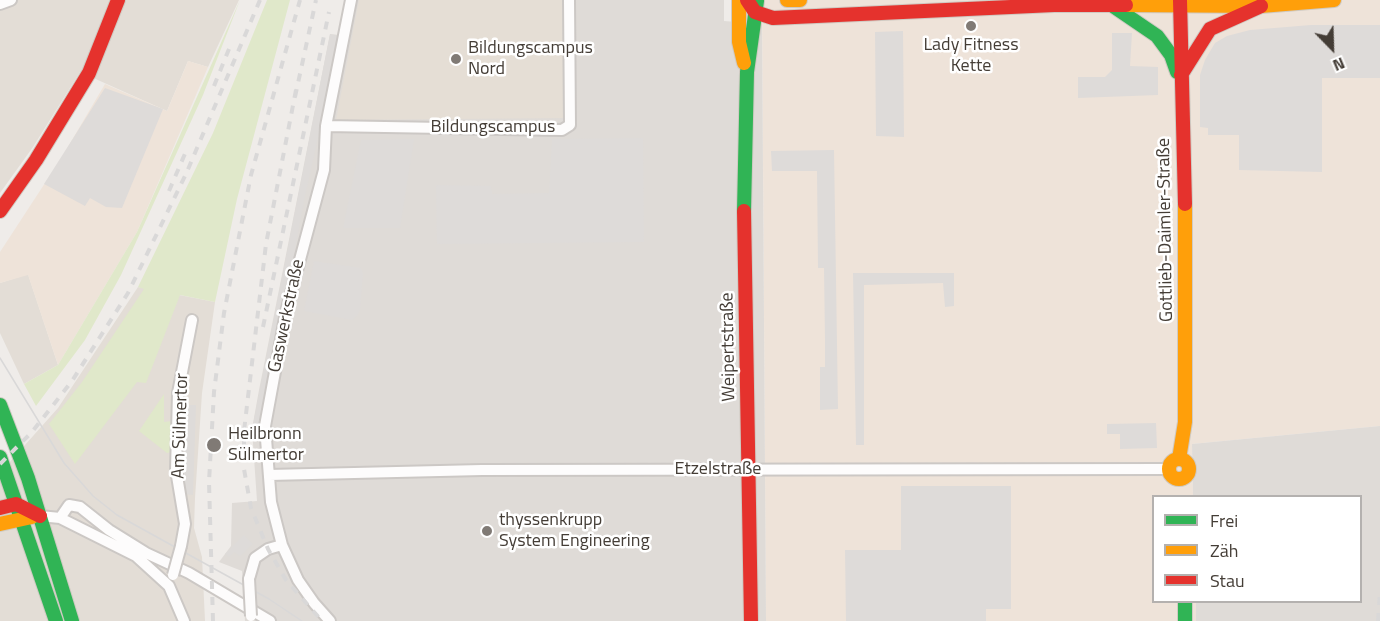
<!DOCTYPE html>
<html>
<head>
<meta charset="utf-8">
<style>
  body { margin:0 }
  #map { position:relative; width:1380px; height:621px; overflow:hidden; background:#efece9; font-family:"Titillium Web",sans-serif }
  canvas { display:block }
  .legend { position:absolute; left:1152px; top:495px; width:210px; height:108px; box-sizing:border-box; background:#fff; border:2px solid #b4b1af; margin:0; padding:8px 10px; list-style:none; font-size:18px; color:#443d36 }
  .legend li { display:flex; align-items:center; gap:12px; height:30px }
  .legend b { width:30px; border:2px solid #b4b1af }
  .north { position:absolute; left:1302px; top:18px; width:60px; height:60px; -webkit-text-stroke:4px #fff; paint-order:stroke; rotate:157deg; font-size:16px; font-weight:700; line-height:24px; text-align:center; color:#443d36 }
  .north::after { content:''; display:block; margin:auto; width:21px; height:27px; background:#443d36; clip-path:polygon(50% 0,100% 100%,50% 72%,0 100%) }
</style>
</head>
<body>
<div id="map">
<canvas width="1380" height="621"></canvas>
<ul class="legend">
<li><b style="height:8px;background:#30b455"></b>Frei</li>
<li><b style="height:8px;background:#ff9f0a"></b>Zäh</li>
<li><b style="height:8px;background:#e5322d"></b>Stau</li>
</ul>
<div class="north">N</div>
</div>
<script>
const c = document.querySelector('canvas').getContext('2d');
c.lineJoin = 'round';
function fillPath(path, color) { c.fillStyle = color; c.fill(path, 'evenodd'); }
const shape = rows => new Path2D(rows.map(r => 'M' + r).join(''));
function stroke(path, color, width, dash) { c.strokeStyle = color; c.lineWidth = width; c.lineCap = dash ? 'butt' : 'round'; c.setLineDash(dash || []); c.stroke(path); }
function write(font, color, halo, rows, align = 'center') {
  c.font = font + ' "Titillium Web",sans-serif'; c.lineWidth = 5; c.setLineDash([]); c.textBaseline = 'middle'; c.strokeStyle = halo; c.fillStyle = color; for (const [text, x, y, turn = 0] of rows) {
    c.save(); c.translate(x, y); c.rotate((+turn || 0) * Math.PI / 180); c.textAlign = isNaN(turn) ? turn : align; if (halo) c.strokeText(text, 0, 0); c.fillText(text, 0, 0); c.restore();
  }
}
fillPath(shape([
  [0,0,239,0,208,67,188,61,167,111,80,72,33,147,0,193],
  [28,274,58,365,24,384,0,333,0,283],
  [138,287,215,302,202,393,195,498,194,528,202,557,205,621,0,621,0,473,58,408]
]), '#e3ddd6');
fillPath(shape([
  [762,0,1380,0,1380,426,1192,444,1193,496,1154,496,1154,602,1196,602,1196,621,766,621],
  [188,61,208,67,137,232,58,365,28,275,0,283,0,252,62,157,105,84,167,111]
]), '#eee3d9');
fillPath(shape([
  [347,0,724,0,724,21,762,24,766,621,245,621,242,571,219,562,231,546,232,503,257,501,252,429,259,390,330,34,339,35],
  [1380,426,1380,621,1196,621,1196,602,1360,602,1360,496,1193,496,1192,444]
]), '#dfdbd7');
fillPath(shape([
  [359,0,564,0,566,118,336,120]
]), '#e5ded5');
fillPath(shape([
  [240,0,203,95,121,275,85,340,36,406,24,384,58,365,137,232],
  [267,0,290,0,237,199,215,302,180,295,146,383,137,382,75,464,49,424,82,382,144,289,138,287,213,133],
  [164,394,164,422,172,421,171,452,167,453,139,431]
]), '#e0e8ca');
fillPath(shape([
  [1311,25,1380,25,1380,78,1322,78,1322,172,1239,170,1239,135,1208,135,1208,128,1200,127,1200,75,1205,60,1215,43,1227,36,1250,30],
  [903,31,904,137,876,136,875,32],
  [1112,33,1132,33,1130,66,1158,67,1158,95,1078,98,1078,77,1105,77,1112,70],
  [330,34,339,36,330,84,305,196,261,430,252,429],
  [105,88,163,109,122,208,106,207,90,198,85,206,44,184],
  [643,138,644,242,437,244,436,185,491,186,492,194,549,193,552,139],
  [414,139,400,228,343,228,361,140],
  [834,150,838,409,820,410,820,367,825,367,825,340,824,268,818,268,817,171,772,171,771,151],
  [314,261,361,268,363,274,360,310,357,316,352,320,304,311],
  [853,273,954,273,954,306,945,307,943,283,864,285,864,445,856,445],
  [186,405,196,405,193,495,183,494],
  [1156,423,1157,448,1120,449,1120,434,1107,434,1107,424],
  [901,486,1011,486,1011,609,986,609,986,621,846,621,845,550,901,550],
  [244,535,253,544,240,556,234,552,229,557,225,554]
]), '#dedbd9');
const street = shape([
  [0,4,11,0],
  [326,126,562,130,570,125,569,0],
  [269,475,482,470,1168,469],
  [40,516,60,518,136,556,169,586,184,621],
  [60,518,69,505,80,507,109,530,146,553,189,573,270,621],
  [181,546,185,524,176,470,178,393,192,320],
  [249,579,255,558,268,549,282,545],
  [330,621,314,603,298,580,282,545,271,502,265,426,286,312,324,170,326,126,351,0]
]);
const fast = shape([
  [1110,4,1157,36,1171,55,1177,72],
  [744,211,747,72,757,1],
  [0,405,28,478,72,621],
  [0,457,56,621],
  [1185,602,1185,621]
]);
const slow = shape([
  [739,0,739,42,744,63],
  [787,0,800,0],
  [1126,5,1261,6,1334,0],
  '1169 469a10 10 0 1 1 20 0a10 10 0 1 1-20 0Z',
  [1179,459,1185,422,1185,204],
  [0,524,32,517]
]);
const jam = shape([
  [747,0,755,12,773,18,1054,5,1126,5],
  [1180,0,1185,204],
  [1181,75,1210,29,1261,6],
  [0,211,36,160,89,73,118,0],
  [744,211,751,621],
  [0,508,16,504,40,516]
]);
stroke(street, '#ccc8c5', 14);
stroke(fast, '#cfcac2', 16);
stroke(slow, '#cfcac2', 16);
stroke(jam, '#cfcac2', 16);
stroke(street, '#fdfcfc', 10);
stroke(fast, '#30b455', 14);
stroke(slow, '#ff9f0a', 14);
stroke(jam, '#e5322d', 14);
stroke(shape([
  [0,358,64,463,93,496,117,515,269,599,302,621]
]), '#d9d8d8', 1.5);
stroke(shape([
  [214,86,231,44],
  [296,90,266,244,244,431,244,469,251,508,268,549,286,580,322,621],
  [295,97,316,0],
  [169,191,187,149],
  [263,327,329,12],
  [0,464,32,432,72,381,128,293,186,174,260,0],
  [213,621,209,482,214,392,224,313,251,175,300,0],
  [1378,621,1380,592]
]), '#d9d8d8', 4, [8, 8]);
const streetBridge = shape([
  [173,575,181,546],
  [249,579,251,616]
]);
stroke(streetBridge, '#ccc8c5', 14, []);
stroke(streetBridge, '#fdfcfc', 10);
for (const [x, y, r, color] of [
  [971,26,6,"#807a75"],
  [456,59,6,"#807a75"],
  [214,445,8,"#807a75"],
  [487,531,6,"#807a75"]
]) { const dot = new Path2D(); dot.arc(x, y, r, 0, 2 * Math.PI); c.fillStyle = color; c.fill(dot); stroke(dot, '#fff', 2); }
write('18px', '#443d36', '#fff', [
  ["Lady Fitness",971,46,"center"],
  ["Kette",971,67,"center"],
  ["Bildungscampus",468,49],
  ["Nord",468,70],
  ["Heilbronn",228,435],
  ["Sülmertor",228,456],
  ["thyssenkrupp",499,521],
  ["System Engineering",499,542]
], 'left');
write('18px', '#443d36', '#fff', [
  ["Bildungscampus",493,128],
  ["Gottlieb-Daimler-Straße",1166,230,-91],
  ["Gaswerkstraße",287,316,-78],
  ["Weipertstraße",729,347,-91],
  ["Am Sülmertor",181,426,-88],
  ["Etzelstraße",718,470]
]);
</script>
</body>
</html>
